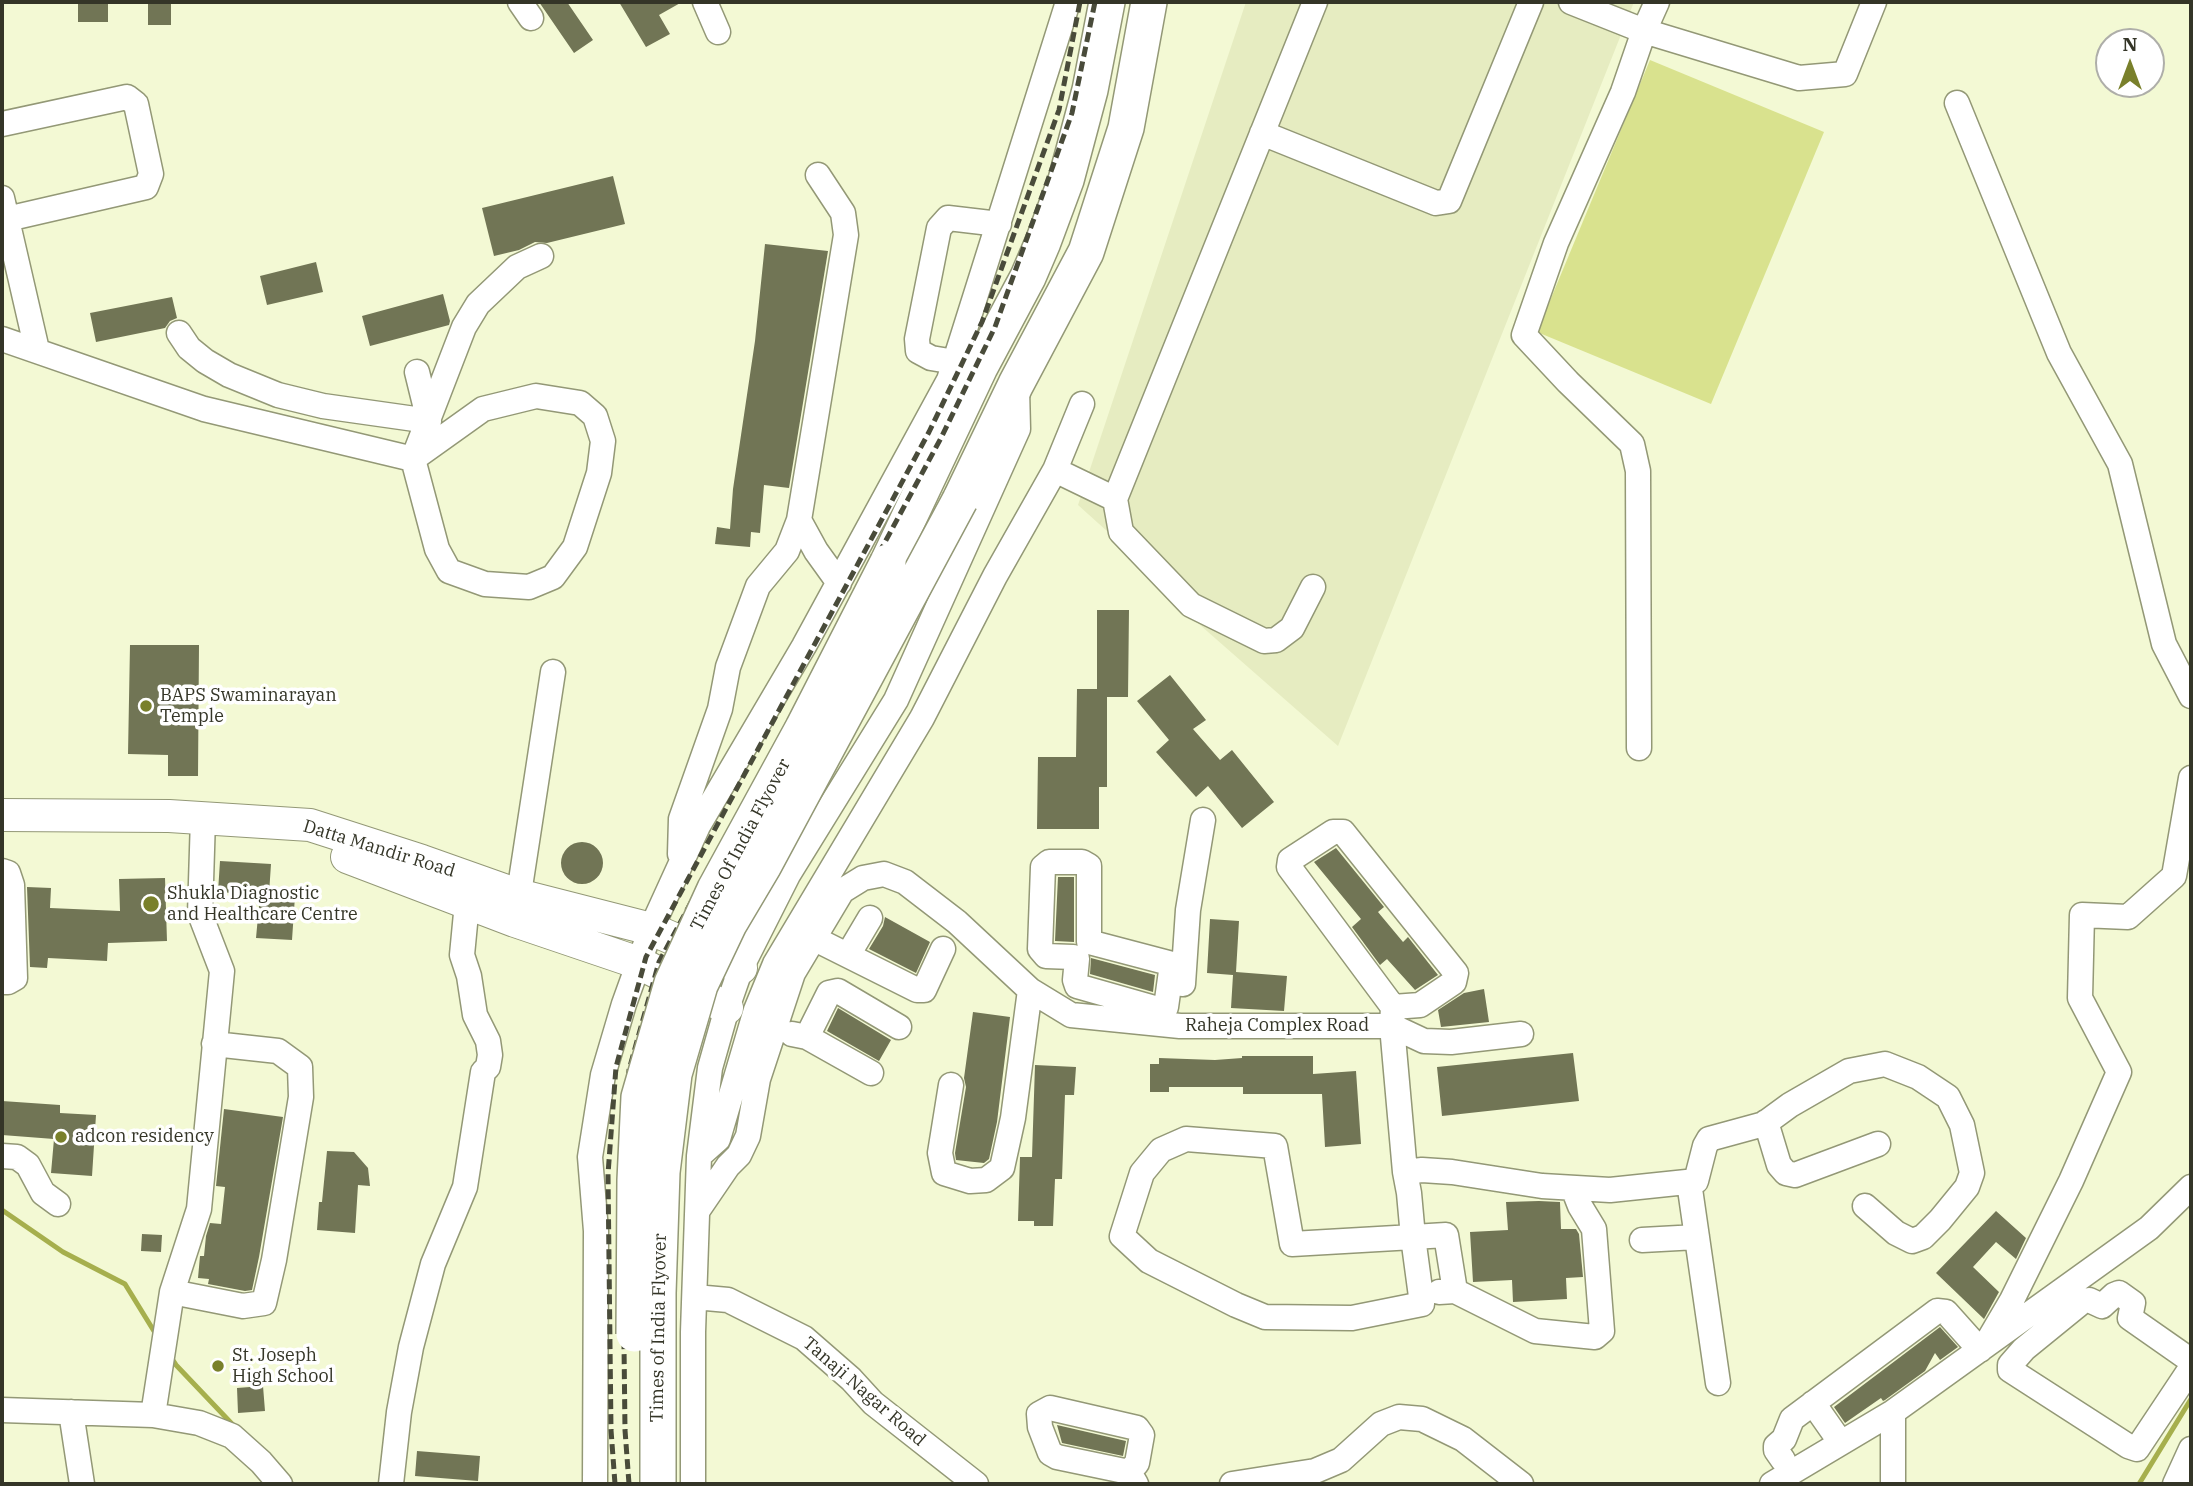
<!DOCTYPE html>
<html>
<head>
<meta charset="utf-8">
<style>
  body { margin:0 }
  #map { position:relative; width:2193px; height:1486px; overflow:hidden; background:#f3f9d4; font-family:"IBM Plex Serif",serif }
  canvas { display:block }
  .frame { position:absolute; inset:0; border:4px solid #343527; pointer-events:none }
  .north { position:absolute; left:2095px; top:28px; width:70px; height:70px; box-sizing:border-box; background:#fff; border:2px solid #aeaea9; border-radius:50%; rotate:0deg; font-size:19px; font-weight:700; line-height:28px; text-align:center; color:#343527 }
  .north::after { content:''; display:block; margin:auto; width:24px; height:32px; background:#79802b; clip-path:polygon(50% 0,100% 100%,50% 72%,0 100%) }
</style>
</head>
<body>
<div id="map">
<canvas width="2193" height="1486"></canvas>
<div class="frame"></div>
<div class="north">N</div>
</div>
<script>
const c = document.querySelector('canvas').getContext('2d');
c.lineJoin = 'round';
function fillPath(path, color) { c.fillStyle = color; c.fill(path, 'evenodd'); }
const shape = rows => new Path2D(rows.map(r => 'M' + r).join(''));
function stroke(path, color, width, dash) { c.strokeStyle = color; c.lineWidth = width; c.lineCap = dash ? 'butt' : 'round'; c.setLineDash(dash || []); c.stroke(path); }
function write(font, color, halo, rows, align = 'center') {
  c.font = font + ' "IBM Plex Serif",serif'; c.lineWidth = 7; c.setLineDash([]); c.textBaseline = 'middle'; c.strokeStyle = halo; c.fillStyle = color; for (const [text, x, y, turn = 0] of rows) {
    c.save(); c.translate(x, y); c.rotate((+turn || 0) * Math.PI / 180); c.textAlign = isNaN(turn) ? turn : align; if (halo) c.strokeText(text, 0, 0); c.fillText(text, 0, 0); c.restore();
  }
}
fillPath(shape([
  [1246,2,1634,2,1338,746,1159,589,1108,532,1078,505]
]), '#e6ecc1');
fillPath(shape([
  [1650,60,1824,132,1711,404,1537,332]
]), '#d9e28e');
stroke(shape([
  [2,1210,63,1252,125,1284,157,1336],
  [170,1356,176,1365,234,1426],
  [2139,1484,2191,1399]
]), '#a6af4d', 5);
fillPath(shape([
  [78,2,108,4,108,22,78,22],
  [148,2,171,2,171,25,148,25],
  [539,2,567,2,593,40,574,53],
  [619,2,682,2,659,15,670,34,646,47],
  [613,176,625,224,547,243,535,242,519,250,494,256,482,208],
  [765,244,828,251,789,488,764,485,760,533,751,532,750,547,715,544,717,527,730,529,733,489,755,341],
  [316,262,323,292,267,305,260,276],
  [443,294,450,321,449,325,370,346,362,316],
  [172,297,177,318,170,321,165,328,96,342,90,313],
  [1097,610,1129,610,1128,697,1107,697,1107,787,1099,787,1099,829,1037,829,1038,757,1076,757,1077,689,1097,689],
  [130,645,199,645,198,776,168,776,168,755,128,754],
  [1170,675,1206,720,1193,729,1220,760,1232,750,1274,802,1242,828,1208,786,1196,797,1156,752,1169,740,1137,701],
  '561 863a21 21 0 1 1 42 0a21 21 0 1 1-42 0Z',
  [1336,848,1384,907,1378,912,1403,942,1408,937,1438,975,1415,990,1387,959,1380,965,1352,927,1361,919,1314,862],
  [220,861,271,864,269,894,295,896,292,940,256,938,260,895,218,892],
  [1058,877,1074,877,1074,942,1055,941],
  [165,878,167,941,108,943,107,961,48,958,47,968,30,967,27,887,51,888,50,908,120,911,119,879],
  [885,917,930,942,916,973,869,949,883,926],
  [1210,919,1239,921,1236,972,1287,976,1284,1011,1231,1008,1233,975,1207,973],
  [1091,958,1155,975,1153,992,1090,974],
  [1484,989,1489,1022,1441,1027,1438,1010,1464,993],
  [838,1008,891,1040,879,1061,827,1031],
  [973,1012,1010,1017,997,1122,989,1159,984,1163,956,1160,955,1153,966,1087,964,1078],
  [1573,1053,1579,1101,1442,1116,1437,1067],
  [1242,1056,1313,1056,1313,1074,1356,1071,1361,1144,1325,1147,1322,1094,1243,1094,1243,1087,1169,1087,1169,1092,1150,1092,1150,1064,1159,1064,1159,1058,1215,1060,1242,1058],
  [1035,1065,1076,1067,1074,1095,1065,1095,1062,1179,1055,1179,1053,1226,1034,1226,1034,1221,1018,1221,1020,1157,1032,1157],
  [2,1101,60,1105,60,1113,96,1115,92,1176,51,1173,54,1139,2,1135],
  [224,1109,283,1117,259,1257,252,1290,245,1291,208,1284,209,1279,198,1278,200,1256,204,1256,206,1236,210,1223,221,1224,225,1187,216,1186],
  [327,1151,354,1152,368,1168,370,1186,358,1185,355,1233,317,1230,319,1202,322,1202],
  [1539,1201,1560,1202,1561,1229,1576,1229,1579,1234,1583,1277,1566,1278,1567,1299,1513,1302,1512,1280,1473,1282,1470,1232,1508,1230,1506,1202],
  [1996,1211,2026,1238,2016,1259,1996,1242,1973,1267,1999,1292,1984,1319,1936,1273],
  [142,1234,162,1235,161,1252,141,1251],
  [1940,1327,1958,1347,1940,1360,1935,1353,1925,1371,1885,1400,1883,1401,1881,1398,1845,1423,1834,1407],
  [263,1386,265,1411,238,1413,237,1388],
  [1057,1425,1126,1441,1123,1456,1062,1443],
  [417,1451,480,1456,478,1481,415,1476]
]), '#717555');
const minor = shape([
  [520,2,531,18],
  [705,2,718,32],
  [1571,2,1644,31,1799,78,1845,74,1874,2],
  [1957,103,2059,353,2120,464,2164,644,2191,696],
  [2,124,127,97,136,104,151,174,146,187,7,219],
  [1262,133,1436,203,1449,201,1531,2],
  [2,198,37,350],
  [179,333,189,348,205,361,229,375,278,395,323,406,429,421,417,372],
  [2,339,204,409,413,459,483,409,536,396,580,403,595,416,603,441,599,473,575,547,553,577,529,587,485,584,449,571,437,549,413,459,464,327,478,304,517,267,541,256],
  [955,362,931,358,918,351,917,339,939,228,948,218,999,224],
  [1055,470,1115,499,1121,532,1191,605,1264,641,1276,640,1292,628,1313,587],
  [1115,499,1315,2],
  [799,520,816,551,839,583],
  [1639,748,1638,471,1632,444,1568,382,1524,335,1556,243,1623,92,1644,31,1657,2],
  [203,818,200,914,222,971,199,1209,172,1292,153,1415,199,1423,232,1436,261,1462,280,1484],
  [680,854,681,819,720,709,728,667,758,586,787,551,799,520,846,235,843,213,818,175],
  [2,871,8,873,12,885,15,978,8,982,2,982],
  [516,913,553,672],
  [813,938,917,990,924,990,943,949],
  [848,955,870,918],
  [1172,964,1166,1007,1158,1009,1077,986,1075,980,1077,959,1073,957,1046,956,1040,949,1043,867,1049,862,1082,862,1089,866,1089,942,1184,967],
  [1183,984,1188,910,1203,820],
  [1393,1007,1420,1005,1454,982,1456,973,1343,832,1333,832,1290,860,1289,867,1393,1007,1392,1026,1424,1041,1451,1042,1521,1034],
  [792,1034,807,1037,871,1073],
  [807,1037,829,993,838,991,899,1027],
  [951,1085,940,1153,944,1173,970,1181,986,1180,1002,1168,1013,1118,1030,990],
  [1766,1122,1779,1165,1786,1173,1795,1175,1878,1144],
  [2,1156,17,1157,28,1165,43,1193,58,1204],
  [699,1156,718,1139,756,1010,775,964,922,718,995,576,1055,470,1082,404],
  [1405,1172,1409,1193,1413,1237,1422,1304,1352,1318,1265,1317,1236,1305,1149,1261,1122,1236,1142,1173,1161,1150,1186,1139,1275,1146,1292,1244,1413,1237,1446,1235,1455,1291],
  [1689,1182,1718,1383],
  [698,1210,728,1166,739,1155,748,1136,758,1079,793,973,842,891,863,878,884,874,905,882,957,922,1030,990,1071,1015,1180,1026,1392,1026,1405,1172,1422,1170,1452,1172,1542,1186,1610,1190,1696,1181,1705,1146,1709,1139,1764,1124,1790,1105,1849,1071,1885,1064,1918,1077,1948,1097,1962,1125,1972,1173,1967,1187,1940,1220,1923,1237,1912,1241,1896,1233,1865,1206],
  [1642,1240,1697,1237],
  [172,1292,243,1306,264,1303,274,1260,301,1097,300,1067,278,1051,214,1044],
  [1439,1292,1455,1291,1535,1331,1595,1337,1602,1331,1594,1229,1580,1206,1573,1188],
  [706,1298,728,1300,804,1338,851,1379,873,1403,976,1484],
  [1985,1346,2012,1300,2071,1181,2119,1072,2080,998,2082,915,2128,917,2174,876,2191,778],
  [2191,1364,2190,1360,2130,1318,2133,1303,2119,1293,2114,1295,2102,1306,2089,1300,2083,1301,2024,1349,2010,1365,2010,1370,2128,1446,2137,1449,2191,1368],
  [1813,1403,1841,1443],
  [2,1410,153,1415],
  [71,1412,82,1484],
  [1783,1460,1776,1450,1776,1446,1784,1439,1792,1419,1937,1311,1946,1312,1980,1350],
  [1129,1472,1137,1463,1142,1435,1137,1428,1050,1408,1039,1414,1040,1427,1050,1453,1057,1457,1129,1472,1136,1484],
  [391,1484,399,1412,411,1347,433,1264,465,1187,483,1072,488,1067,490,1055,488,1041,475,1015,469,976,462,955,467,903],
  [595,1484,596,1231,590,1157,603,1075,624,1004,651,929,698,826,804,646,949,380,1068,2],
  [693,1484,693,1332,699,1156,710,1068,727,1008,741,968,788,875,896,700,1018,429,1017,389],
  [1232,1484,1315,1471,1341,1460,1381,1424,1399,1417,1422,1419,1463,1439,1521,1484],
  [1772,1484,1893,1412,2149,1228,2191,1187],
  [1893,1484,1893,1412],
  [2175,1484,2191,1449]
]);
const major = shape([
  [2,815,169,816,310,825,422,861,518,895,651,929,741,968],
  [347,857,515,921,639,963,727,1008]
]);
const highway = shape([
  [960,500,1016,384,1086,252,1126,128,1149,2],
  [888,562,980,367,1028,277,1043,242,1066,180,1090,90,1107,2]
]);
stroke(minor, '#939876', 27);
stroke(major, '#939876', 34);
stroke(highway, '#939876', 38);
stroke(minor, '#fff', 24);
stroke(major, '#fff', 32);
stroke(highway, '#fff', 35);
stroke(shape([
  [615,1484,611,1430,608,1174,616,1067,646,957,929,432,982,322,1059,110,1080,2],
  [629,1484,625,1430,622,1175,629,1070,659,962,941,438,995,327,1072,113,1095,2]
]), '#494b3a', 5, [10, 5]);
const highwayBridge = shape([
  [634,1334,635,1180,639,1097,672,983,715,889,803,728,888,562],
  [658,1484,658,1293,662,1172,674,1074,700,985,729,924,764,865,960,500]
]);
stroke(highwayBridge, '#939876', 38, []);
stroke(highwayBridge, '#fff', 35);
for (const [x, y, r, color] of [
  [146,706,7,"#79802b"],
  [151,904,9,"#79802b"],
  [61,1137,7,"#79802b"],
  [218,1366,7,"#79802b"]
]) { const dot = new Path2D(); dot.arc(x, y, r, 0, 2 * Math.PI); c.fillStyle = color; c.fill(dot); stroke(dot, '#fff', 2.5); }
write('18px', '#343527', '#fff', [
  ["BAPS Swaminarayan",160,696],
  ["Temple",160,717],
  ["Shukla Diagnostic",167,894],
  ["and Healthcare Centre",167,915],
  ["adcon residency",75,1137],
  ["St. Joseph",232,1356],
  ["High School",232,1377]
], 'left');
write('18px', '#343527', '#fff', [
  ["Times Of India Flyover",741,845,-62],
  ["Datta Mandir Road",379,849,17],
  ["Raheja Complex Road",1277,1026],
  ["Times of India Flyover",659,1328,-89],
  ["Tanaji Nagar Road",864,1392,41]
]);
</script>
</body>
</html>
